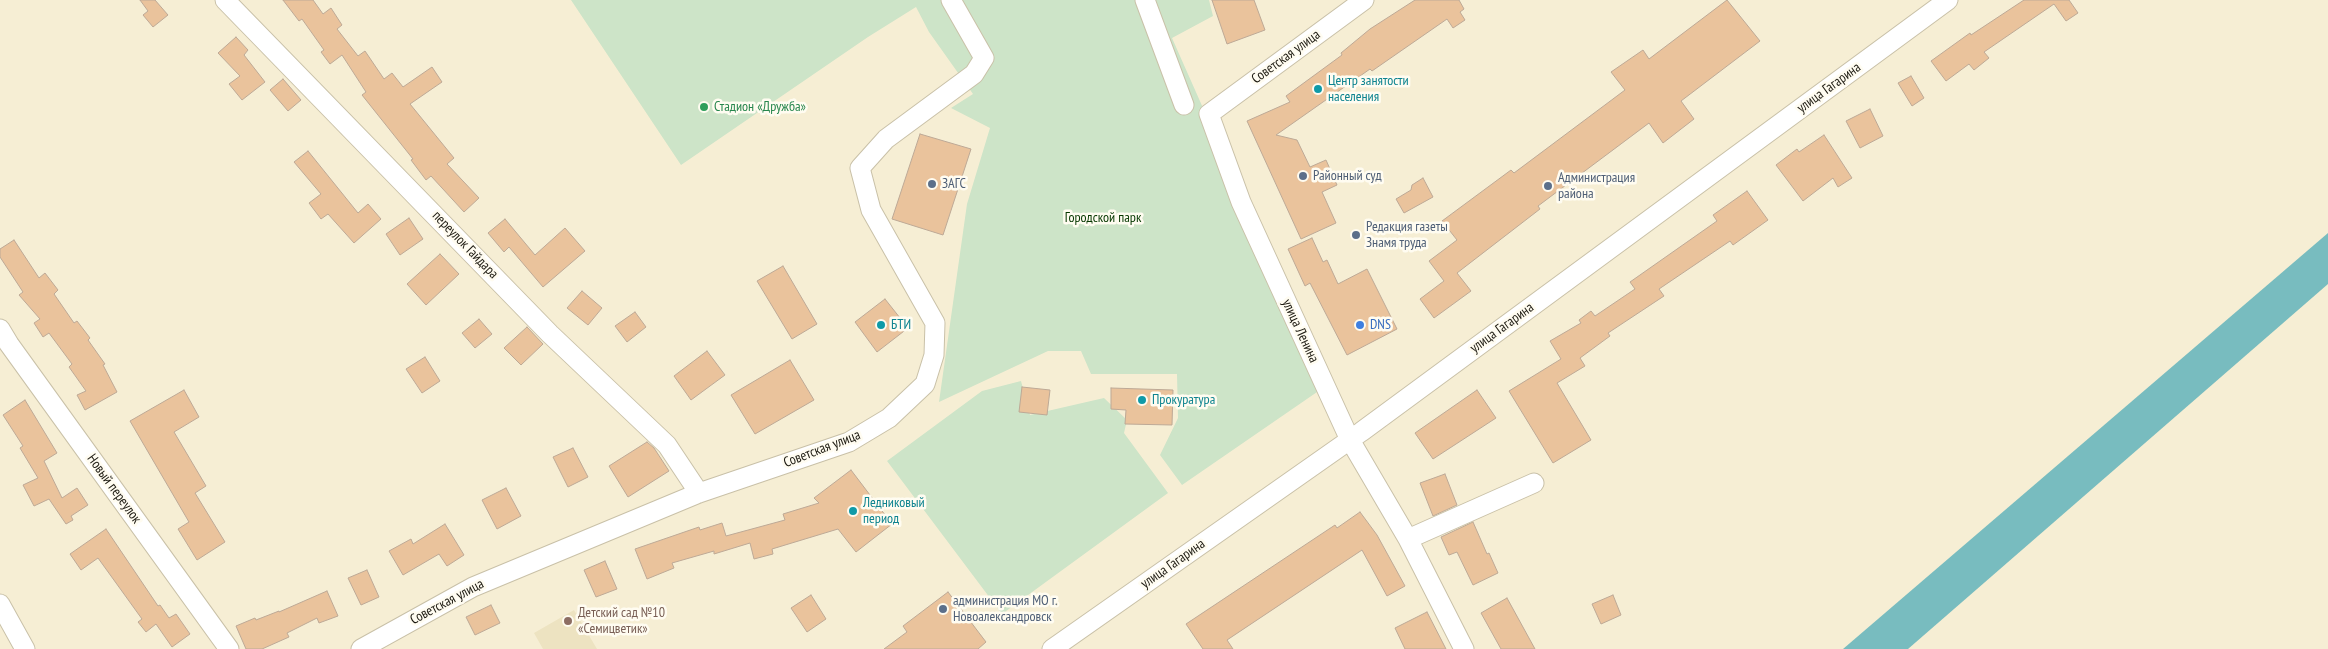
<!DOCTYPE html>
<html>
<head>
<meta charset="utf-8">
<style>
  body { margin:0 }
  canvas { display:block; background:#f6eed4 }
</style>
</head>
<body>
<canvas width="2328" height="649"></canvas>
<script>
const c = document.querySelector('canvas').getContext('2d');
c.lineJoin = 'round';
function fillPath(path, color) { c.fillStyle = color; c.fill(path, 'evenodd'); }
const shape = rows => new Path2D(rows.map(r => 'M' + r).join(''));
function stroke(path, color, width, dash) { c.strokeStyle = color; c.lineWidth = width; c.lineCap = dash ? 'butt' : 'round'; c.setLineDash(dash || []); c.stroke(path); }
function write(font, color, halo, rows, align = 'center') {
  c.font = font + ' "PT Sans Narrow",sans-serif'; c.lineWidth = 5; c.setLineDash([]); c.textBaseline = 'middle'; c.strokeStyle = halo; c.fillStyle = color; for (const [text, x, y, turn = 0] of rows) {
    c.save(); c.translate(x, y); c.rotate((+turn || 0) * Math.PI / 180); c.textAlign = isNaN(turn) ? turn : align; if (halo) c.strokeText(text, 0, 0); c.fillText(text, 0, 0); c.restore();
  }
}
fillPath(shape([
  [574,610,597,649,543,649,534,633]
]), '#ede3c1');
fillPath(shape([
  [571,0,1209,0,1213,16,1172,38,1207,117,1320,390,1182,485,1160,455,1178,418,1177,374,1091,374,1081,351,1048,351,939,402,967,204,990,128,951,108,973,94,929,32,916,7,868,37,681,165],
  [1021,381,1030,415,1104,398,1127,420,1124,433,1168,493,1002,614,887,461,982,391]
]), '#cde4c8');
fillPath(shape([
  [2328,233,2328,284,1908,649,1843,649]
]), '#78bcbf');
const building = shape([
  [140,0,155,0,168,15,153,27,143,15,148,11,140,0],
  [283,0,313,0,323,14,331,8,342,25,337,29,358,56,365,51,384,79,392,73,403,87,432,67,442,82,410,104,454,158,447,164,479,198,464,212,431,176,426,180,411,160,413,159,362,95,366,92,342,55,330,64,321,52,324,50,302,19,299,21,283,0],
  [1212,0,1254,0,1265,30,1227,44,1212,0],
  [1415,0,1459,0,1464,9,1460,12,1465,20,1453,28,1447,19,1372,71,1370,69,1276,135,1297,140,1310,167,1326,160,1337,185,1322,192,1336,223,1301,239,1247,121,1290,102,1286,96,1342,55,1341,53,1370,29,1415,0],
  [1727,0,1760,41,1681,101,1694,119,1663,143,1649,123,1538,206,1540,209,1457,273,1471,291,1434,318,1420,299,1444,281,1429,261,1457,240,1442,221,1511,170,1514,173,1625,90,1611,72,1643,50,1649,59,1727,0],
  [2024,0,2069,0,2078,13,2066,21,2054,4,1984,52,1989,58,1974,70,1969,64,1946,81,1931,61,1970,33,1971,35,2024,0],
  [236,37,248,50,244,55,265,82,242,100,229,84,240,76,218,53,236,37],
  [1911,76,1924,98,1912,106,1898,83,1911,76],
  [283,79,301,100,288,111,270,90,283,79],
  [1870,109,1883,136,1860,148,1846,121,1870,109],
  [920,134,971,149,943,235,892,219,920,134],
  [1824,135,1852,178,1838,187,1833,178,1803,201,1776,165,1797,149,1799,152,1824,135],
  [308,151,358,213,368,204,381,219,354,243,328,214,321,219,309,203,321,194,294,162,308,151],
  [1423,178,1433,197,1404,213,1396,199,1411,190,1412,185,1423,178],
  [1747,191,1768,220,1733,245,1730,241,1659,289,1664,296,1608,333,1610,336,1580,358,1585,366,1557,383,1591,440,1553,463,1509,391,1561,359,1550,341,1581,323,1579,320,1591,311,1595,316,1635,289,1630,282,1717,221,1713,215,1747,191],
  [409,218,423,239,400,255,386,234,409,218],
  [505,219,535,255,565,228,585,251,543,287,509,247,504,252,488,233,505,219],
  [1312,238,1323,262,1327,260,1338,284,1367,269,1397,329,1347,355,1310,283,1305,286,1288,249,1312,238],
  [14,240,39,278,45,273,58,290,54,294,74,323,77,321,90,338,88,340,105,364,103,365,117,392,85,410,77,395,86,391,69,367,72,364,49,333,43,337,34,323,40,319,19,295,23,292,0,257,0,249,14,240],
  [440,254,459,274,426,305,407,284,440,254],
  [783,266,817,324,792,339,757,281,783,266],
  [582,291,602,308,588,325,567,308,582,291],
  [885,299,908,328,877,352,855,322,885,299],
  [635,312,646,327,627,342,615,326,635,312],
  [479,319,492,334,475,348,462,333,479,319],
  [527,327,543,344,521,365,504,348,527,327],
  [707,351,725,375,691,400,674,376,707,351],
  [425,357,440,381,422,393,406,369,425,357],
  [790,360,814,400,755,434,731,395,790,360],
  [1022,387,1050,390,1047,415,1019,412,1022,387],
  [1111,388,1173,390,1172,425,1125,424,1126,410,1111,409,1111,388],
  [184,390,199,417,174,432,206,486,195,493,225,542,197,560,178,529,189,522,130,421,184,390],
  [1477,390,1496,418,1433,459,1415,433,1477,390],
  [25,400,57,453,44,461,62,498,77,488,88,505,71,516,73,520,66,524,49,499,34,506,23,485,38,478,20,448,23,446,3,415,25,400],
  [647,442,654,448,669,471,628,497,609,466,647,442],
  [573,448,588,477,568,487,553,457,573,448],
  [851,470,892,524,856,552,838,529,772,549,773,554,754,559,750,543,714,554,714,551,672,563,674,568,647,579,635,549,699,527,700,530,722,523,726,536,785,520,783,514,819,503,814,498,851,470],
  [1445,474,1457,505,1433,516,1420,483,1445,474],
  [506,488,521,516,497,529,482,500,506,488],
  [1360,512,1377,535,1405,586,1387,596,1362,550,1227,640,1233,649,1203,649,1186,624,1335,525,1337,528,1360,512],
  [1473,522,1487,554,1489,553,1498,573,1473,585,1457,552,1449,555,1441,537,1473,522],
  [445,524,464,555,447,566,439,554,403,575,389,551,411,539,413,544,445,524],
  [106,529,158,606,160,605,169,618,176,614,190,634,172,647,156,624,146,632,138,622,142,619,98,558,81,570,70,554,106,529],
  [605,561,617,589,596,597,584,570,605,561],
  [367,570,379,597,361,605,348,578,367,570],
  [327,591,338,616,319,623,317,618,287,633,289,637,262,649,246,649,236,626,255,618,256,620,279,611,279,612,327,591],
  [948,592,986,642,978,649,884,649,907,632,903,626,948,592],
  [811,595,826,619,807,632,791,608,811,595],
  [1613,595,1621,615,1601,624,1592,604,1613,595],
  [1507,598,1535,649,1501,649,1481,613,1507,598],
  [491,605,500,623,475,635,466,617,491,605],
  [1427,612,1446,649,1405,649,1395,628,1427,612]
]);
fillPath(building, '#eac39c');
stroke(building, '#bda996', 1);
const street = shape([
  [225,0,550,334,667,445,699,493],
  [1145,0,1184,105],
  [1364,0,1209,114,1241,202,1350,440,1408,539,1464,649],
  [0,329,9,344,229,649],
  [1408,539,1534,483],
  [0,604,25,649],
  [361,649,473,587,699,493,849,442,889,418,925,384,934,355,935,323,871,210,860,168,886,139,974,74,984,58,951,0],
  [1052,649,1361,432,1948,0]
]);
stroke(street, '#c9c1a8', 21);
stroke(street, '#fff', 19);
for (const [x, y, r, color] of [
  [1318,89,5,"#0f9aa8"],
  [704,107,5,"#2e9e5b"],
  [1303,176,5,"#5c6f8a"],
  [932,184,5,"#5c6f8a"],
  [1548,186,5,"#5c6f8a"],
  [1356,235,5,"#5c6f8a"],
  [881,325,5,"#0f9aa8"],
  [1360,325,5,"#3f7fe0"],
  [1142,400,5,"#0f9aa8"],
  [853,511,5,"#0f9aa8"],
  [943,609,5,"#5c6f8a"],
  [568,621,5,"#8d6e63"]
]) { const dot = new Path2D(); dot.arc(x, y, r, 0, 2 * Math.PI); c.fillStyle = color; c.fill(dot); stroke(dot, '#fffcf1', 2); }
write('14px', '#1c1910', '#fffcf1', [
  ["Советская улица",1286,57,-36],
  ["улица Гагарина",1829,88,-36],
  ["переулок Гайдара",465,245,46],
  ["улица Гагарина",1502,328,-36],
  ["улица Ленина",1300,331,65],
  ["Советская улица",822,449,-21],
  ["Новый переулок",114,489,54],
  ["улица Гагарина",1173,564,-35],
  ["Советская улица",447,602,-28]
]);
write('14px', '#0d838f', '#fffcf1', [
  ["Центр занятости",1328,81],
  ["населения",1328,97],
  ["БТИ",891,325],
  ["Прокуратура",1152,400],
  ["Ледниковый",863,503],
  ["период",863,519]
], 'left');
write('14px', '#27864d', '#fffcf1', [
  ["Стадион «Дружба»",714,107]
], 'left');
write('14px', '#4e5e75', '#fffcf1', [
  ["Районный суд",1313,176],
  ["Администрация",1558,178],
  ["района",1558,194],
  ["ЗАГС",942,184],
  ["Редакция газеты",1366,227],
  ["Знамя труда",1366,243],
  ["администрация МО г.",953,601],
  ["Новоалександровск",953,617]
], 'left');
write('14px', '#063800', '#fffcf1', [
  ["Городской парк",1103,218]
]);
write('14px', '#366cbe', '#fffcf1', [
  ["DNS",1370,325]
], 'left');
write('14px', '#785e54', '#fffcf1', [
  ["Детский сад №10",578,613],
  ["«Семицветик»",578,629]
], 'left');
</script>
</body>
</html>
